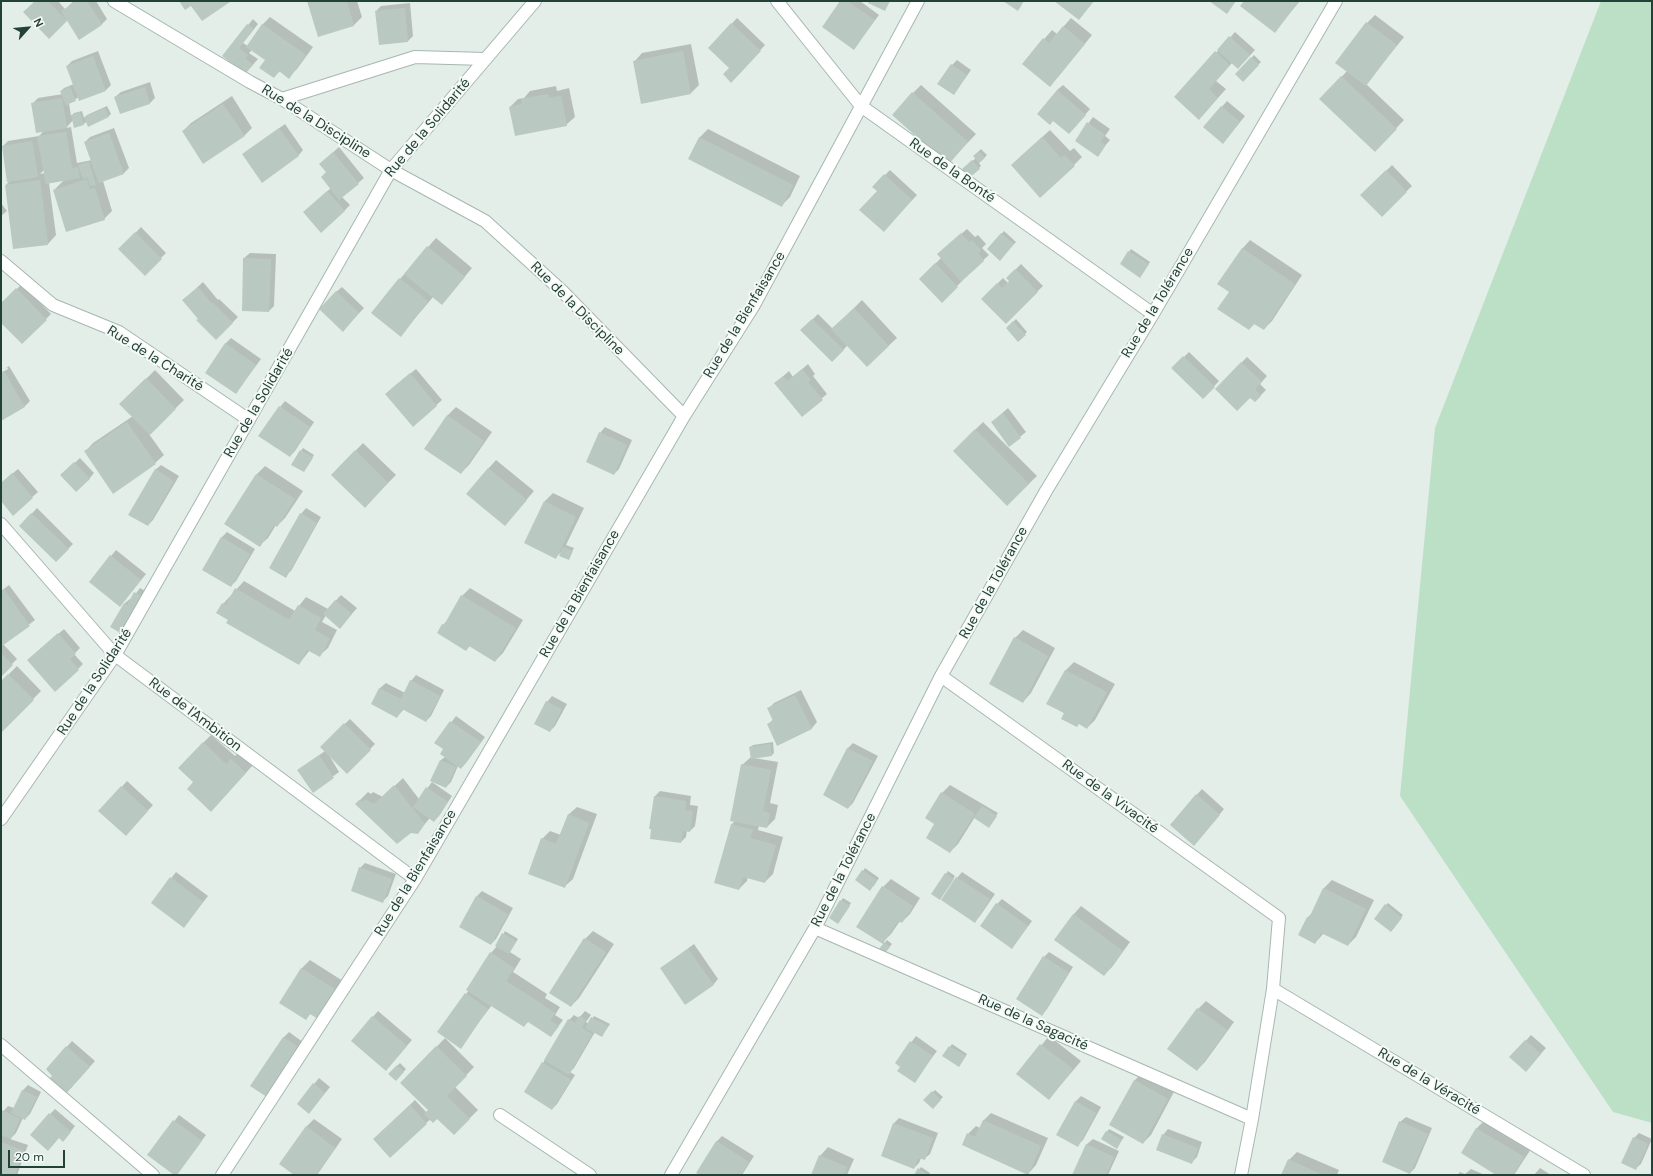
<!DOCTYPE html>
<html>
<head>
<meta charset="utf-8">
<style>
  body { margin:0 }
  #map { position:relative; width:1653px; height:1176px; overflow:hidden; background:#e4eee9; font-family:"DM Sans",sans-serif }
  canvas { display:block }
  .frame { position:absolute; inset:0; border:2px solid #224138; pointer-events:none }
  .north { position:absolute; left:8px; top:8px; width:40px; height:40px; -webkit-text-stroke:3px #f5faf7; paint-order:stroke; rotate:63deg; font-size:11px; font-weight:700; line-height:16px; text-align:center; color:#224138 }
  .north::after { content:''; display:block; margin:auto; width:14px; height:18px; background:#224138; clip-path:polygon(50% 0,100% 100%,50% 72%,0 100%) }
  .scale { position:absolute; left:8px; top:1150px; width:57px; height:18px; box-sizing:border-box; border:2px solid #224138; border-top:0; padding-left:5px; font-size:12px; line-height:14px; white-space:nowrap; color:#224138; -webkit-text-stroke:3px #f5faf7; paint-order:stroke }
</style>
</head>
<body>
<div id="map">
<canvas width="1653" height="1176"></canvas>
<div class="frame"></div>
<div class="north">N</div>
<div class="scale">20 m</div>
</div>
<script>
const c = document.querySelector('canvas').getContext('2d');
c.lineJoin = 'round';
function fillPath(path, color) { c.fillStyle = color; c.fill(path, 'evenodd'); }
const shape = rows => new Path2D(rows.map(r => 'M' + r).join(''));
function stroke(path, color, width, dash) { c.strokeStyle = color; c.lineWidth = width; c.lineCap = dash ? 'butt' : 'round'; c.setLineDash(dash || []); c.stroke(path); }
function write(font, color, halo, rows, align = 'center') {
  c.font = font + ' "DM Sans",sans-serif'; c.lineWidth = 4; c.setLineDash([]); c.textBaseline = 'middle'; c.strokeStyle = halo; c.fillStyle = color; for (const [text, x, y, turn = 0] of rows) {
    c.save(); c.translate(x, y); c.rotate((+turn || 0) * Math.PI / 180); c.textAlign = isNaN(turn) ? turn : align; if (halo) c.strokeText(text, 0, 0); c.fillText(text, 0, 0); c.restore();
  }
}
fillPath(shape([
  [1601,1,1652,1,1652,1123,1613,1112,1400,796,1435,428]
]), '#bbe0c5');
fillPath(shape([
  [36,1,58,1,65,9,73,2,73,1,96,1,107,19,101,25,68,19,49,38],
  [308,1,357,1,362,17,354,25,319,36],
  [842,1,860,1,879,15,854,48],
  [1245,1,1300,1,1275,31],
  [410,3,413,36,408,41,376,11,381,6],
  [1375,15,1404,37,1366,84,1404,120,1383,142,1321,99,1347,71,1367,23],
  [270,17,313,47,297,69,289,77,280,71,274,77,266,60,252,50,249,53,258,59,250,68,223,56,253,19,258,24,243,43,248,46,262,25],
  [737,18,765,45,737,76,730,68,709,48],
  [1071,18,1092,35,1058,77,1023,64,1052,30,1057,34],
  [1235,32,1255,50,1243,63,1232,63,1216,81,1226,89,1207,110,1176,97],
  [691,44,699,85,691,93,642,103,634,62,642,53],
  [98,51,111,85,106,90,80,100,79,97,69,103,71,116,74,113,82,111,84,118,87,115,107,106,111,114,109,116,87,121,83,125,73,120,66,128,71,127,77,163,92,160,85,142,90,137,114,128,129,168,124,173,103,181,112,211,104,219,54,190,64,180,49,183,56,235,48,244,6,185,10,180,3,146,8,141,39,136,41,134,44,130,32,104,38,98,63,94,61,91,64,88,74,84,67,66,72,61],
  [44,170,45,173,40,174],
  [1254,55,1261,62,1243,80,1236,74],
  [957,60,971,70,954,94,952,65],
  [150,82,155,98,150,103,115,97,121,92],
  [921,85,976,134,956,155,913,93],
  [1063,85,1090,109,1074,128,1054,119,1057,90],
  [556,86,557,91,569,88,575,117,566,125,510,107,518,99,524,98,530,91],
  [232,96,252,128,244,136,183,131,191,123],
  [1227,101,1245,116,1228,137,1204,127],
  [1093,117,1110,129,1105,136,1110,140,1097,155,1076,140],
  [285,124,303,150,298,156,243,154],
  [708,129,800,176,790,197,782,205,690,158,700,137],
  [1050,130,1070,151,1074,148,1082,157,1074,165,1020,157],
  [339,147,364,178,342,197,350,205,344,211,310,207,331,188,327,172,320,164],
  [981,149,987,155,979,163,981,166,970,177,963,169,976,158,974,156],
  [1392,165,1412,186,1382,215,1362,195],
  [890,170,917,195,889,225,878,191,885,175],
  [1,203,7,211,1,216],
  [141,227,166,253,145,274,120,249],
  [967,229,975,237,978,235,986,244,982,248,989,255,961,280,962,281,942,301,920,279,941,258,944,249],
  [1004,231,1016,242,1000,259,988,249],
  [436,238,472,268,442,304,433,297,401,335,400,279],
  [1250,240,1302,275,1272,321,1264,329,1255,323,1249,329,1230,292,1242,249],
  [1131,249,1150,262,1142,274,1129,252],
  [250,253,276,254,274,306,269,311,244,258],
  [1021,264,1043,286,1006,322,982,299,1003,278,1008,283,1010,281,1007,278],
  [203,282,218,300,219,299,238,317,216,339,199,319,189,295],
  [22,284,51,314,22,343,1,321,1,304],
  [342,287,364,308,348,325,336,292],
  [862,300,897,338,867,366,848,345,832,361,802,330,818,314,833,329],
  [1016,319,1027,332,1018,340,1007,328],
  [231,338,261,359,236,393,225,344],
  [1189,352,1219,381,1203,398,1173,368],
  [1247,357,1267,376,1260,384,1266,390,1255,401,1250,396,1216,389],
  [808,364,815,374,813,376,827,394,802,415,781,378,789,371,793,377],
  [9,366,30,401,25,406,1,420,1,373,8,369,7,367,1,371],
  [416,369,442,400,413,426,391,389],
  [155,370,184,400,149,434,164,455,155,463,85,452,93,443,133,416,121,404],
  [285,401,314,422,295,451,290,456,280,407],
  [456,407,492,432,469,465,461,473,425,448,448,415],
  [1008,408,1026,432,1010,445,992,422],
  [983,422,1037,476,1007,505,954,451],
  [605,427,632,440,619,469,614,474,600,433],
  [363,443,396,475,365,506,332,475],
  [303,448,314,455,304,471,301,451],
  [80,458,94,473,89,479,67,470],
  [496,460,534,491,505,525,488,469],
  [161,465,179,476,153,520,148,525,155,470],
  [265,466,303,491,285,518,277,526,276,525,268,538,259,546,225,524,257,474],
  [18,469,38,492,13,514,1,500,1,483],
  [553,493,584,508,566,545,574,548,568,559,562,551,556,557,545,501],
  [37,508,73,544,56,561,20,526],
  [306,508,321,517,291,571,285,576,270,568,301,514],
  [227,532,255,549,236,581,231,586,203,570,222,537],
  [116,550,146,574,120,606,111,556],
  [244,581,295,611,306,597,328,609,341,595,357,608,345,622,326,615,322,622,337,630,328,648,319,656,310,650,299,664,229,620,223,604],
  [9,585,35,620,3,644,17,659,1,675,1,591],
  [140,588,149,593,112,627,125,603,130,599,131,600],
  [470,588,523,620,503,653,495,661,470,646,466,650,443,625,449,618,462,596],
  [64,629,80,648,74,654,83,664,78,669,34,655],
  [1023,630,1055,648,1031,693,1023,702,1015,638],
  [1074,662,1115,684,1095,720,1087,728,1048,703,1066,670],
  [17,666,41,691,1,732,1,682],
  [416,675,444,690,431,716,426,721,404,709,397,717,372,704,380,688,386,683,405,693,411,681],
  [801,690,817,722,812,728,778,745,768,724,774,719,769,708,774,703],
  [552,696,567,704,555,726,550,731,547,702],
  [456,716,485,737,466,763,461,768,458,766,451,782,446,787,431,780,441,760,445,757,445,749,436,743],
  [350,719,375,744,347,773,329,755,339,772,313,791,299,770,325,751,321,747],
  [211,735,235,756,240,751,254,764,219,802,203,743],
  [773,742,774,753,772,755,754,758,778,762,770,803,778,805,775,819,767,827,759,826,758,830,783,837,773,874,765,882,748,877,747,881,739,889,732,824,735,821,742,765,751,757,750,747,753,745],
  [853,743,878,756,853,803,848,808,824,795,848,748],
  [403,778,419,799,432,782,452,796,439,816,434,821,430,818,417,833,356,804,368,792,371,794,373,792,383,797],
  [127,781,153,805,131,829,100,811],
  [950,785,998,813,991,824,975,817,958,844,950,852,936,824,942,793],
  [1202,789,1224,809,1199,839,1171,824],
  [660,791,691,796,690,805,698,806,695,826,690,831,687,830,686,837,681,842,654,797],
  [577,807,597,814,573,879,564,887,542,839,550,831,561,835,568,815],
  [365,863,396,874,388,896,383,901,360,868],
  [865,868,879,878,873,887,863,871],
  [948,871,955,876,942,896,946,874],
  [176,872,208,896,184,927,152,903],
  [962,872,995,894,980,916,975,921,957,878],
  [891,879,920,898,910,914,902,922,900,921,891,934,883,942,883,887],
  [1332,880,1374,900,1356,937,1348,945,1324,933,1315,943,1307,918,1312,913,1324,888],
  [482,891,513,908,496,939,491,944,477,896],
  [843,898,851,903,838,923,841,901],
  [1002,899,1032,921,1012,948,997,904],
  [1388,903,1403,915,1393,929,1386,905],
  [1081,906,1130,942,1112,967,1104,975,1073,915],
  [505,931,518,939,510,952,521,959,513,972,547,994,545,998,560,1007,555,1015,563,1020,551,1036,529,1021,524,1026,492,1005,460,1047,439,1032,469,990,491,953,497,946],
  [593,931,614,944,579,998,571,1006,551,993,585,939],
  [887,940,892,944,885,952,881,948],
  [694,944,718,979,713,985,661,968],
  [1049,952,1073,967,1047,1009,1042,1015,1044,957],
  [310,960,343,981,326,1009,311,1013,306,1019,281,1003,302,968],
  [1206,1001,1234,1022,1205,1062,1197,1070,1198,1009],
  [378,1011,412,1040,391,1064,352,1041],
  [585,1011,591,1015,586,1022,589,1024,594,1016,610,1024,602,1036,595,1032,574,1068,570,1072,575,1075,557,1104,552,1109,543,1063,569,1020,574,1015,579,1018],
  [289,1032,307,1045,252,1086,284,1037],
  [1531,1035,1546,1048,1531,1065,1511,1057],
  [916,1036,937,1051,914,1082,902,1066,896,1063],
  [1049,1036,1081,1061,1049,1099,1018,1074],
  [445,1038,474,1067,455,1087,478,1110,454,1134,437,1118,431,1119,426,1123,379,1134,415,1100,427,1113,429,1110,402,1083],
  [72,1041,95,1061,69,1090,47,1069],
  [952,1044,967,1054,959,1066,944,1056],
  [400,1063,406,1069,396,1080,389,1074],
  [1143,1072,1175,1090,1151,1135,1143,1143,1134,1081],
  [319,1078,330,1087,309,1113,314,1084],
  [28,1085,41,1092,30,1114,25,1119,23,1118,16,1133,10,1139,28,1145,17,1175,1,1175,1,1114,8,1106,14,1108,23,1090],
  [935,1090,943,1097,933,1107,925,1100],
  [1081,1096,1101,1107,1083,1140,1078,1145,1075,1102],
  [55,1109,75,1126,68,1135,50,1114],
  [991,1113,1048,1138,1036,1165,1028,1174,968,1134,976,1126,980,1128,983,1121],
  [179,1115,206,1135,176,1175,149,1155],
  [1406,1117,1432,1128,1415,1168,1410,1173,1400,1122],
  [899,1118,938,1133,930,1154,924,1159,921,1158,919,1163,914,1168,882,1155,894,1123],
  [314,1119,342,1139,317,1175,296,1175,306,1127],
  [1485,1120,1531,1149,1514,1175,1498,1175,1462,1153,1477,1128],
  [1109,1129,1124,1137,1117,1147,1102,1139],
  [1168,1129,1202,1142,1197,1157,1192,1162,1163,1135],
  [1639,1133,1652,1139,1641,1164,1635,1169,1634,1138],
  [722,1136,754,1156,742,1175,702,1175,698,1172,717,1141],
  [1093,1139,1119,1151,1108,1175,1073,1175,1087,1144],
  [828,1147,854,1159,847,1175,812,1175,820,1156],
  [1297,1152,1339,1170,1337,1175,1282,1175,1289,1160],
  [921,1167,930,1173,929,1175,915,1175],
  [1540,1168,1551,1175,1534,1175],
  [1471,1169,1485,1175,1457,1175,1460,1172,1465,1174]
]), '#0003');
fillPath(shape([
  [35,1,48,1,67,21,49,39,23,12],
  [72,1,87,1,102,25,79,40,61,11,73,4],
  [179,1,229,1,230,2,202,21,191,6,185,10],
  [307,1,347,1,354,26,318,37],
  [840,1,847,1,875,20,854,50,822,27],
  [869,1,890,1,885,11,868,3],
  [1003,1,1024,1,1018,11],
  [1054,1,1094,1,1079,20],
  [1209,1,1236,1,1227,14],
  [1244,1,1299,1,1275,33,1240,6],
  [405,8,408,42,379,45,375,11],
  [1366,22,1397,45,1366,86,1335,63],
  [731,23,761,51,731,83,723,74,729,68,708,48],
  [247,24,254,29,239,48,248,55,245,58,253,65,245,74,222,56],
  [262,24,306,55,289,79,279,71,274,78,259,68,265,60,246,47],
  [1063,26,1085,44,1050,87,1022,64,1043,38,1049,43],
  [1229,36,1250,55,1238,69,1217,50],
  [683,51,691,94,641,104,633,61],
  [1215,51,1230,65,1209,89,1218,98,1199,120,1174,97],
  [93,56,106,91,79,101,66,66],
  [1251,57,1259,65,1243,82,1235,74],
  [951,64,967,75,954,95,937,84],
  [1341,76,1397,129,1375,152,1319,99],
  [70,87,76,101,66,105,60,91],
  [145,87,150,104,120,114,114,97],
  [1057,90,1086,115,1069,134,1053,121,1050,125,1037,114],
  [912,92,968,142,948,165,892,115],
  [548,94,549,98,561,96,567,126,515,136,509,107,522,104,521,99],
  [62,98,67,128,36,133,31,103],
  [223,104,245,136,203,164,182,131],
  [1221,106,1240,122,1223,144,1203,127],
  [105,108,109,117,88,127,84,117],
  [80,112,84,125,74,128,71,115],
  [1087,122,1105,135,1100,142,1106,145,1098,157,1075,141],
  [279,128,299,156,262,183,242,154],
  [66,132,72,168,78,167,80,178,46,184,37,136],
  [109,133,124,174,99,183,84,142],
  [699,137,793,185,782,207,688,159],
  [1042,137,1061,158,1065,155,1075,166,1040,198,1011,165],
  [32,141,38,177,7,182,2,146],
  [979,151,985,158,979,163,973,156],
  [333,152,359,184,339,200,321,177,326,172,319,164],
  [972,160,980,169,969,178,962,169],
  [89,162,96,185,90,186,88,178,83,179,78,165],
  [1386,170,1407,192,1382,217,1360,195],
  [884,174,912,200,884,232,859,210,877,191,872,187],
  [87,179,90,189,95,188,105,220,66,232,53,190],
  [40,180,48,245,13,249,5,185],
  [327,191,345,211,321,233,303,212],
  [135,232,162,259,145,276,118,249],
  [961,233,969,242,972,240,981,250,978,253,984,261,961,282,937,254],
  [1001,233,1014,244,1000,261,987,249],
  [427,246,465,277,442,305,404,274],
  [1242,248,1295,284,1264,330,1254,324,1249,330,1217,309,1229,292,1217,284],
  [1128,251,1149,264,1140,278,1120,264],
  [243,258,271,259,269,312,242,311],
  [935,263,958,287,942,303,919,279],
  [1015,269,1038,292,1006,324,981,299,997,283,1002,288,1009,281,1006,278],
  [399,278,428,301,401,337,371,313],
  [198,287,212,304,213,303,233,323,216,340,196,320,198,319,182,300],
  [16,288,47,320,22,344,1,323,1,303],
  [336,291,359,313,343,332,319,309],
  [854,308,889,346,867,367,831,329],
  [812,319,844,350,832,362,800,330],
  [1013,321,1026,335,1018,342,1006,328],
  [225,343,256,365,236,394,205,373],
  [1183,356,1215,387,1203,399,1171,368],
  [1241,362,1262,382,1255,389,1261,396,1255,402,1250,398,1237,411,1215,389],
  [802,369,811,380,808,382,823,400,802,417,774,383,783,376,787,381],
  [4,371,25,407,1,421,1,372],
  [410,373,437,406,413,427,385,394],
  [146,378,176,409,150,435,119,404],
  [279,406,310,427,290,457,258,436],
  [1003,413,1021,438,1009,447,991,422],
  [447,415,484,441,461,474,424,449],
  [127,422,156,464,113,494,84,451],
  [975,429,1029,484,1007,506,953,451],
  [599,432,627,445,614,475,586,462],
  [300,450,313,458,304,472,291,465],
  [355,450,388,483,365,508,331,475],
  [74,462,90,479,76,492,60,475],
  [488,468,527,500,505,526,466,494],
  [155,469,174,481,148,526,128,515],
  [12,473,33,498,13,516,1,501,1,483],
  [256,474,295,499,277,527,274,525,260,547,224,524],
  [544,501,576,517,556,559,524,543],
  [31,513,69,549,56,562,19,526],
  [300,513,317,523,286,578,269,568],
  [221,537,250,554,231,587,202,570],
  [563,547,573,551,569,560,559,556],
  [110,555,141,580,120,607,89,582],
  [235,588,289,620,298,605,321,618,315,630,330,639,320,657,307,650,299,665,226,623,228,620,216,613,222,603,226,605],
  [4,589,30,626,2,646,1,591],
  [134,592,145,598,124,635,110,627,124,603,127,605],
  [461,595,516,628,495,662,469,646,466,651,437,633,442,624,444,625],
  [335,600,352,614,340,629,323,614],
  [58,633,76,654,70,659,79,670,55,692,27,660],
  [1014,637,1048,656,1023,703,989,684],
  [1,653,13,665,1,677],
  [1065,670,1107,692,1087,729,1079,724,1077,727,1061,719,1064,713,1046,704],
  [8,674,34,700,1,733,1,681],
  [410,680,440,696,426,722,402,709,397,718,371,704,379,688,401,699],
  [795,695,812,729,777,746,767,724,773,721,767,708],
  [546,701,562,709,550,732,534,724],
  [450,721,481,742,461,769,440,754,443,749,434,743],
  [344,723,371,750,347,774,320,747],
  [203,742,226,764,231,759,246,773,211,812,187,789,193,782,178,768],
  [770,744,772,756,751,759,749,747],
  [847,748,873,761,848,809,823,795],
  [319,755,334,778,313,793,297,770],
  [440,760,456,767,446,788,430,781],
  [741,764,771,770,763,811,770,813,767,828,730,821],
  [394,785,425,824,418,834,411,833,397,844,355,804,359,800,363,802,364,799,374,804],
  [121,786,148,811,126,836,98,811],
  [426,787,448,802,434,822,413,807],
  [941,792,975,814,950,853,926,838,934,824,925,818],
  [1196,794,1220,815,1194,846,1170,825],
  [654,796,686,801,685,810,693,811,690,832,683,831,681,843,650,839,651,829,649,829],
  [982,806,997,816,989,828,974,818],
  [568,814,589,823,565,888,528,874,541,838,556,844],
  [731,824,753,830,750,838,776,845,765,883,743,877,739,890,714,883],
  [359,867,392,879,383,903,351,891],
  [862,870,877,880,870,891,855,880],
  [945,873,954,879,940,900,931,894],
  [170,877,203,902,184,928,151,903],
  [956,877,990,899,975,923,941,900],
  [882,886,913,906,902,923,898,921,884,942,890,947,885,953,879,949,883,944,856,927],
  [1323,888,1366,909,1348,946,1321,933,1315,944,1298,935,1307,917,1309,918],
  [476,896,508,914,491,945,459,927],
  [840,900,850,906,838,924,829,918],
  [996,903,1028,926,1012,949,980,926],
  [1385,904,1402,918,1391,932,1374,919],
  [1073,914,1123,951,1104,976,1054,940],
  [502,933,516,941,509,954,495,946],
  [584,938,606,952,571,1007,549,993],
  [688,949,714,985,685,1005,660,968],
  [490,952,514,968,506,981,540,1003,524,1027,466,990],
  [1043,956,1069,973,1042,1016,1016,999],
  [301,968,336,990,318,1019,310,1014,306,1020,279,1003],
  [465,993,488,1009,461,1049,437,1032],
  [540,1003,555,1013,550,1020,559,1026,551,1037,528,1022],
  [1197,1008,1227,1030,1197,1071,1167,1049],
  [372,1016,407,1046,386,1071,351,1041],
  [579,1016,586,1020,582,1028,592,1034,569,1075,544,1060,568,1019,575,1023],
  [591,1017,608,1026,602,1037,585,1028],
  [283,1037,303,1050,270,1099,250,1086],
  [1525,1040,1541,1054,1526,1072,1509,1057],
  [910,1041,933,1056,915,1083,897,1071,900,1067,895,1063],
  [1040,1044,1073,1069,1049,1100,1016,1074],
  [66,1046,90,1067,64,1096,47,1081,52,1076,46,1069],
  [436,1046,467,1076,447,1096,470,1119,454,1135,437,1119,433,1123,424,1114,428,1110,400,1083],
  [949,1046,966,1056,959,1067,942,1056],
  [542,1062,571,1080,552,1110,524,1092],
  [397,1065,404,1072,396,1081,388,1074],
  [1134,1080,1168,1099,1143,1144,1109,1125],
  [313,1083,325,1093,309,1114,297,1104],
  [22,1090,37,1097,25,1120,11,1113],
  [932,1091,941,1100,933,1109,923,1100],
  [1075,1101,1096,1113,1078,1147,1056,1135],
  [410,1105,427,1124,390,1158,373,1139],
  [2,1110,20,1119,11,1139,1,1135],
  [49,1113,71,1132,63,1142,59,1138,48,1151,30,1135],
  [173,1120,202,1141,177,1175,174,1175,147,1155],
  [983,1120,1041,1146,1028,1175,962,1145,967,1133,975,1137],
  [1399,1121,1428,1134,1410,1174,1382,1162],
  [893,1123,933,1138,925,1160,918,1158,914,1169,881,1156],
  [306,1126,335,1148,316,1175,294,1175,279,1164],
  [1476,1128,1524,1157,1513,1175,1496,1175,1461,1153],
  [1106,1131,1122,1140,1117,1149,1101,1139],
  [1162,1134,1198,1148,1192,1164,1156,1150],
  [1633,1137,1648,1144,1636,1170,1621,1163],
  [716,1141,749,1162,741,1175,700,1175,696,1173],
  [1,1142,24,1151,15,1175,1,1175],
  [1086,1144,1114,1157,1106,1175,1072,1175],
  [819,1155,847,1167,844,1175,811,1175],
  [1288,1159,1323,1175,1281,1175],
  [918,1168,928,1175,914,1175]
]), '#b9c9c2');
const street = shape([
  [114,1,250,82,282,99,391,170,485,221,562,291,684,416],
  [777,1,861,106,1153,314],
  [282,99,415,57,485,59],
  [1,261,53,305,119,332,249,420],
  [1,524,115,655,415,879],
  [941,676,1279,918,1273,989,1252,1119,1241,1175],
  [1,819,115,655,391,170,535,1],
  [815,928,1252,1119],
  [1273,989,1584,1175],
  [1,1045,153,1175],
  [500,1115,590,1175],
  [222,1175,415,879,684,416,754,305,918,1],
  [671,1175,815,928,941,676,1046,491,1153,314,1336,1]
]);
stroke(street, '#a6b7b0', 14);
stroke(street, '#fff', 12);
write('14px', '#224138', '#f5faf7', [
  ["Rue de la Discipline",316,122,32],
  ["Rue de la Solidarité",428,128,-50],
  ["Rue de la Bonté",952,171,35],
  ["Rue de la Tolérance",1158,303,-59],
  ["Rue de la Discipline",577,309,45],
  ["Rue de la Bienfaisance",745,315,-59],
  ["Rue de la Charité",155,359,32],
  ["Rue de la Solidarité",259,403,-60],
  ["Rue de la Tolérance",994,583,-61],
  ["Rue de la Bienfaisance",580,594,-60],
  ["Rue de la Solidarité",95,682,-57],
  ["Rue de l'Ambition",195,715,37],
  ["Rue de la Vivacité",1110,797,36],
  ["Rue de la Tolérance",844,870,-63],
  ["Rue de la Bienfaisance",416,873,-59],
  ["Rue de la Sagacité",1033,1023,24],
  ["Rue de la Véracité",1429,1082,31]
]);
</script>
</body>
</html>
